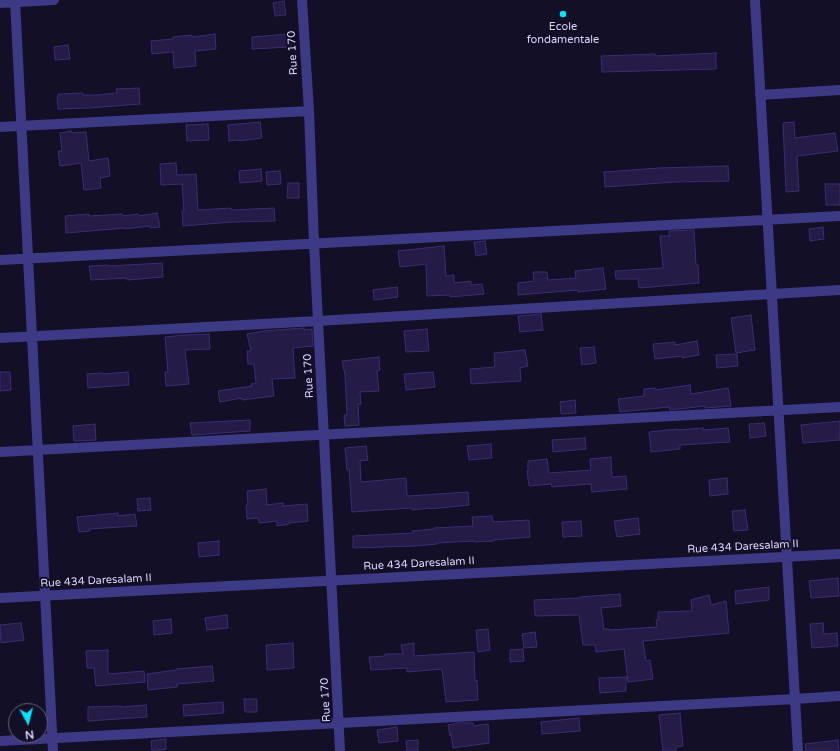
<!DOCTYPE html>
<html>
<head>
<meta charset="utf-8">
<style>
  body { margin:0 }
  #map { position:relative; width:840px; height:751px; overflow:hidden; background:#130f26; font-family:"Varela Round",sans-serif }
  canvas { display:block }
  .north { position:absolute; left:8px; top:703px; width:40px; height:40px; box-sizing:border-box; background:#130f26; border:1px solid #625e7d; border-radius:50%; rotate:173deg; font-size:11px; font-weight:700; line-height:16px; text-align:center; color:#d9d4ff }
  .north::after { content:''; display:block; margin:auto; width:14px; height:18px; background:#00e5ff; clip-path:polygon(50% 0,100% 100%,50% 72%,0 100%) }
</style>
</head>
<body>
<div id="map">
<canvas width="840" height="751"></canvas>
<div class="north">N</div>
</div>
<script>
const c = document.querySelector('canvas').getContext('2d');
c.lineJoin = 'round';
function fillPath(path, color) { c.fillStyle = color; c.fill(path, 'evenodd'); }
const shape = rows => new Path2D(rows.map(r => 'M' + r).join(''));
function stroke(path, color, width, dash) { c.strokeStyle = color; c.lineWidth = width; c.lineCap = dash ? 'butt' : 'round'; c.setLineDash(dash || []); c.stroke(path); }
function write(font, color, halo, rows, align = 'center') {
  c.font = font + ' "Varela Round",sans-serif'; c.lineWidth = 4; c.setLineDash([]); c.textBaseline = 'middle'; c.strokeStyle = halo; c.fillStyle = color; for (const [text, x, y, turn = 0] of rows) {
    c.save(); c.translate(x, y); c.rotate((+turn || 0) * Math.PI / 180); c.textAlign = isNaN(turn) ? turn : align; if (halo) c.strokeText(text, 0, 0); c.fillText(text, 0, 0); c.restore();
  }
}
const building = shape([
  [284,1,286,15,275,16,273,3,284,1],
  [215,34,216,49,195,51,196,66,174,68,173,52,152,54,151,41,173,39,173,37,192,35,192,37,215,34],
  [290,34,291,47,252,49,252,37,290,34],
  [68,45,70,59,55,60,54,47,68,45],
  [716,53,716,69,602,72,601,56,655,54,655,56,716,53],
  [139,88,140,104,90,108,58,109,57,97,58,97,58,94,83,93,83,95,96,95,117,93,116,89,139,88],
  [260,122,262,138,239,141,239,140,229,141,228,125,260,122],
  [794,122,795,138,835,133,838,151,797,156,799,191,786,192,783,123,794,122],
  [208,124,209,140,187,141,186,125,208,124],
  [71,131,71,133,86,132,89,161,108,158,110,176,100,178,101,188,84,190,81,163,60,166,58,151,62,151,60,133,71,131],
  [176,163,177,175,196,174,198,210,231,208,232,210,274,208,275,221,232,222,183,226,182,211,184,211,182,184,161,185,160,164,176,163],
  [728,166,729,181,675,182,605,187,604,172,659,168,728,166],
  [261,169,262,181,240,183,239,171,261,169],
  [280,171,281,184,267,185,266,172,280,171],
  [288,183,299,183,299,198,287,198,288,183],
  [825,184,840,184,840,205,826,205,825,184],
  [157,213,160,227,150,228,149,226,125,229,125,228,66,233,65,216,89,214,89,216,122,214,122,216,138,214,139,216,157,213],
  [823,227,824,239,810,241,809,229,823,227],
  [694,230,696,265,698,265,699,283,639,288,638,279,616,279,615,271,663,268,660,236,669,236,669,231,694,230],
  [485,241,487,254,476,256,474,242,485,241],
  [444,246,446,276,454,275,454,283,471,281,471,285,482,284,484,294,450,297,450,295,427,296,426,264,400,267,398,251,444,246],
  [162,263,163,277,127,280,127,278,91,280,89,266,108,265,109,266,162,263],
  [603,268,606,289,578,292,578,290,518,295,518,283,534,281,533,272,547,272,548,280,576,278,575,271,603,268],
  [397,287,398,297,374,300,373,290,397,287],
  [541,314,543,330,520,332,518,316,541,314],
  [751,315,755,350,736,353,731,318,751,315],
  [304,328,304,330,312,329,313,346,293,348,295,378,272,379,274,396,242,400,242,398,220,402,218,391,252,386,251,384,256,383,254,364,248,364,247,351,251,351,247,334,262,331,304,328],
  [427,329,429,351,406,352,404,331,427,329],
  [209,334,210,349,185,350,189,384,166,386,165,372,168,372,165,337,184,335,209,334],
  [697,341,699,355,682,358,682,356,655,359,653,344,675,342,675,345,697,341],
  [594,347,596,363,582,365,580,348,594,347],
  [525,350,528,366,520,368,521,381,471,384,470,369,495,367,494,353,525,350],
  [737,354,738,366,717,368,716,355,737,354],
  [379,357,380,370,377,371,379,391,360,392,361,404,358,404,359,425,345,426,344,415,347,415,345,375,342,361,379,357],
  [0,372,10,372,11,390,0,391,0,372],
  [128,372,129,385,88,388,87,374,102,373,103,374,128,372],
  [433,372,435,387,406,390,404,374,433,372],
  [690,385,691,394,728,388,731,406,705,408,705,406,670,410,669,407,620,412,618,399,644,396,644,389,655,388,655,390,690,385],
  [575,400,576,413,561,414,560,402,575,400],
  [250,420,250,431,192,435,190,423,250,420],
  [840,421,840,440,803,443,801,425,840,421],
  [764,423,766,436,750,438,749,424,764,423],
  [95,424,96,440,74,441,73,426,95,424],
  [703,428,703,430,728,428,730,442,680,445,680,449,651,452,649,432,678,429,678,430,703,428],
  [585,438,586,449,553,452,552,440,585,438],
  [491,444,492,458,469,460,467,446,491,444],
  [366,446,368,460,360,461,361,482,406,478,407,496,408,496,468,492,469,505,430,509,430,508,412,510,412,508,352,512,349,469,347,470,345,448,366,446],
  [611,457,612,477,626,476,627,489,592,492,591,484,552,487,551,484,529,486,527,471,528,471,528,461,547,459,549,473,591,470,590,459,611,457],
  [727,478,728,494,710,496,709,480,727,478],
  [266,489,267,505,283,503,283,506,307,504,308,521,289,523,289,524,277,526,277,521,259,523,258,518,247,519,246,505,248,505,247,491,266,489],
  [150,498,151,510,138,511,137,499,150,498],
  [745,510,748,530,734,531,732,511,745,510],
  [118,513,118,516,135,514,137,526,89,529,90,531,79,532,77,517,118,513],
  [492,516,493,522,529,520,530,537,494,540,494,541,474,542,474,541,437,543,437,544,414,546,353,548,353,536,413,533,412,531,434,529,434,528,473,526,472,517,492,516],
  [638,518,640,534,617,537,614,521,638,518],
  [581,521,582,536,563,537,562,522,581,521],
  [219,541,219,555,199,557,198,543,219,541],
  [838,578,839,596,811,598,809,581,838,578],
  [769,587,769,600,736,604,735,591,769,587],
  [620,594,621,606,601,608,604,629,609,629,609,630,657,627,656,620,658,620,658,612,692,611,691,600,709,595,711,605,726,601,729,633,643,641,646,661,650,660,653,679,628,682,624,649,596,652,595,645,583,645,579,615,535,616,534,600,580,598,580,597,592,596,620,594],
  [227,615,228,628,207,630,205,618,227,615],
  [171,619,172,633,154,635,153,621,171,619],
  [21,623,24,640,1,643,0,625,21,623],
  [823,623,824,634,837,633,838,646,812,648,810,624,823,623],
  [488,629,490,650,478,652,476,630,488,629],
  [535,632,537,647,524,648,522,634,535,632],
  [293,643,294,668,267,670,266,645,293,643],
  [414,643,414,656,474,652,475,681,477,680,478,700,446,702,442,669,407,672,407,668,371,670,369,657,385,656,385,654,403,654,401,645,414,643],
  [523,649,524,661,510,662,510,650,523,649],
  [108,650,108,674,144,671,145,682,96,686,94,668,87,668,86,651,108,650],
  [212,666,214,681,177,684,177,687,148,690,147,674,176,670,176,669,212,666],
  [626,677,626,691,600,693,599,678,626,677],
  [244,699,257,699,257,712,245,712,244,699],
  [223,702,224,713,184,716,183,705,223,702],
  [146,705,147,717,88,721,88,707,121,706,121,707,146,705],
  [680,713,683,746,676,747,676,751,663,751,659,715,680,713],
  [579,718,580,731,542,734,541,722,579,718],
  [458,723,473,723,474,726,488,724,489,743,453,748,451,735,450,736,448,725,458,723],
  [397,727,398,741,379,743,377,730,397,727],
  [166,739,166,749,152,751,151,741,166,739],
  [418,740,418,751,407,751,406,741,418,740],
  [838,740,839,751,806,751,805,744,838,740]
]);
fillPath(building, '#241b47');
stroke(building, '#3b2d73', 1);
stroke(shape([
  [15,0,53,751],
  [302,0,309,111,314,243,340,751],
  [755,0,798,751],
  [0,3,54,0],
  [760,95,840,90],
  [0,127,309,111],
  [0,260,840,216],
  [0,338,318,321,840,290],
  [0,452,840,407],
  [0,598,840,554],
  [0,741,795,699,840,696]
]), '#3d3a85', 10);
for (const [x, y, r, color] of [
  [563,14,4,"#00e5ff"]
]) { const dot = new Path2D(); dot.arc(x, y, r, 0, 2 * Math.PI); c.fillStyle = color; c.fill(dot); stroke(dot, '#130f26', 1.5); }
write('11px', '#d9d4ff', '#130f26', [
  ["Ecole",563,27],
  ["fondamentale",563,40]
]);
write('11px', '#d9d4ff', '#130f26', [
  ["Rue 170",293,53,-93],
  ["Rue 170",309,376,-93],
  ["Rue 434 Daresalam II",743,547,-3],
  ["Rue 434 Daresalam II",419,564,-3],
  ["Rue 434 Daresalam II",96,581,-3],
  ["Rue 170",326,700,-93]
]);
</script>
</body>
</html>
